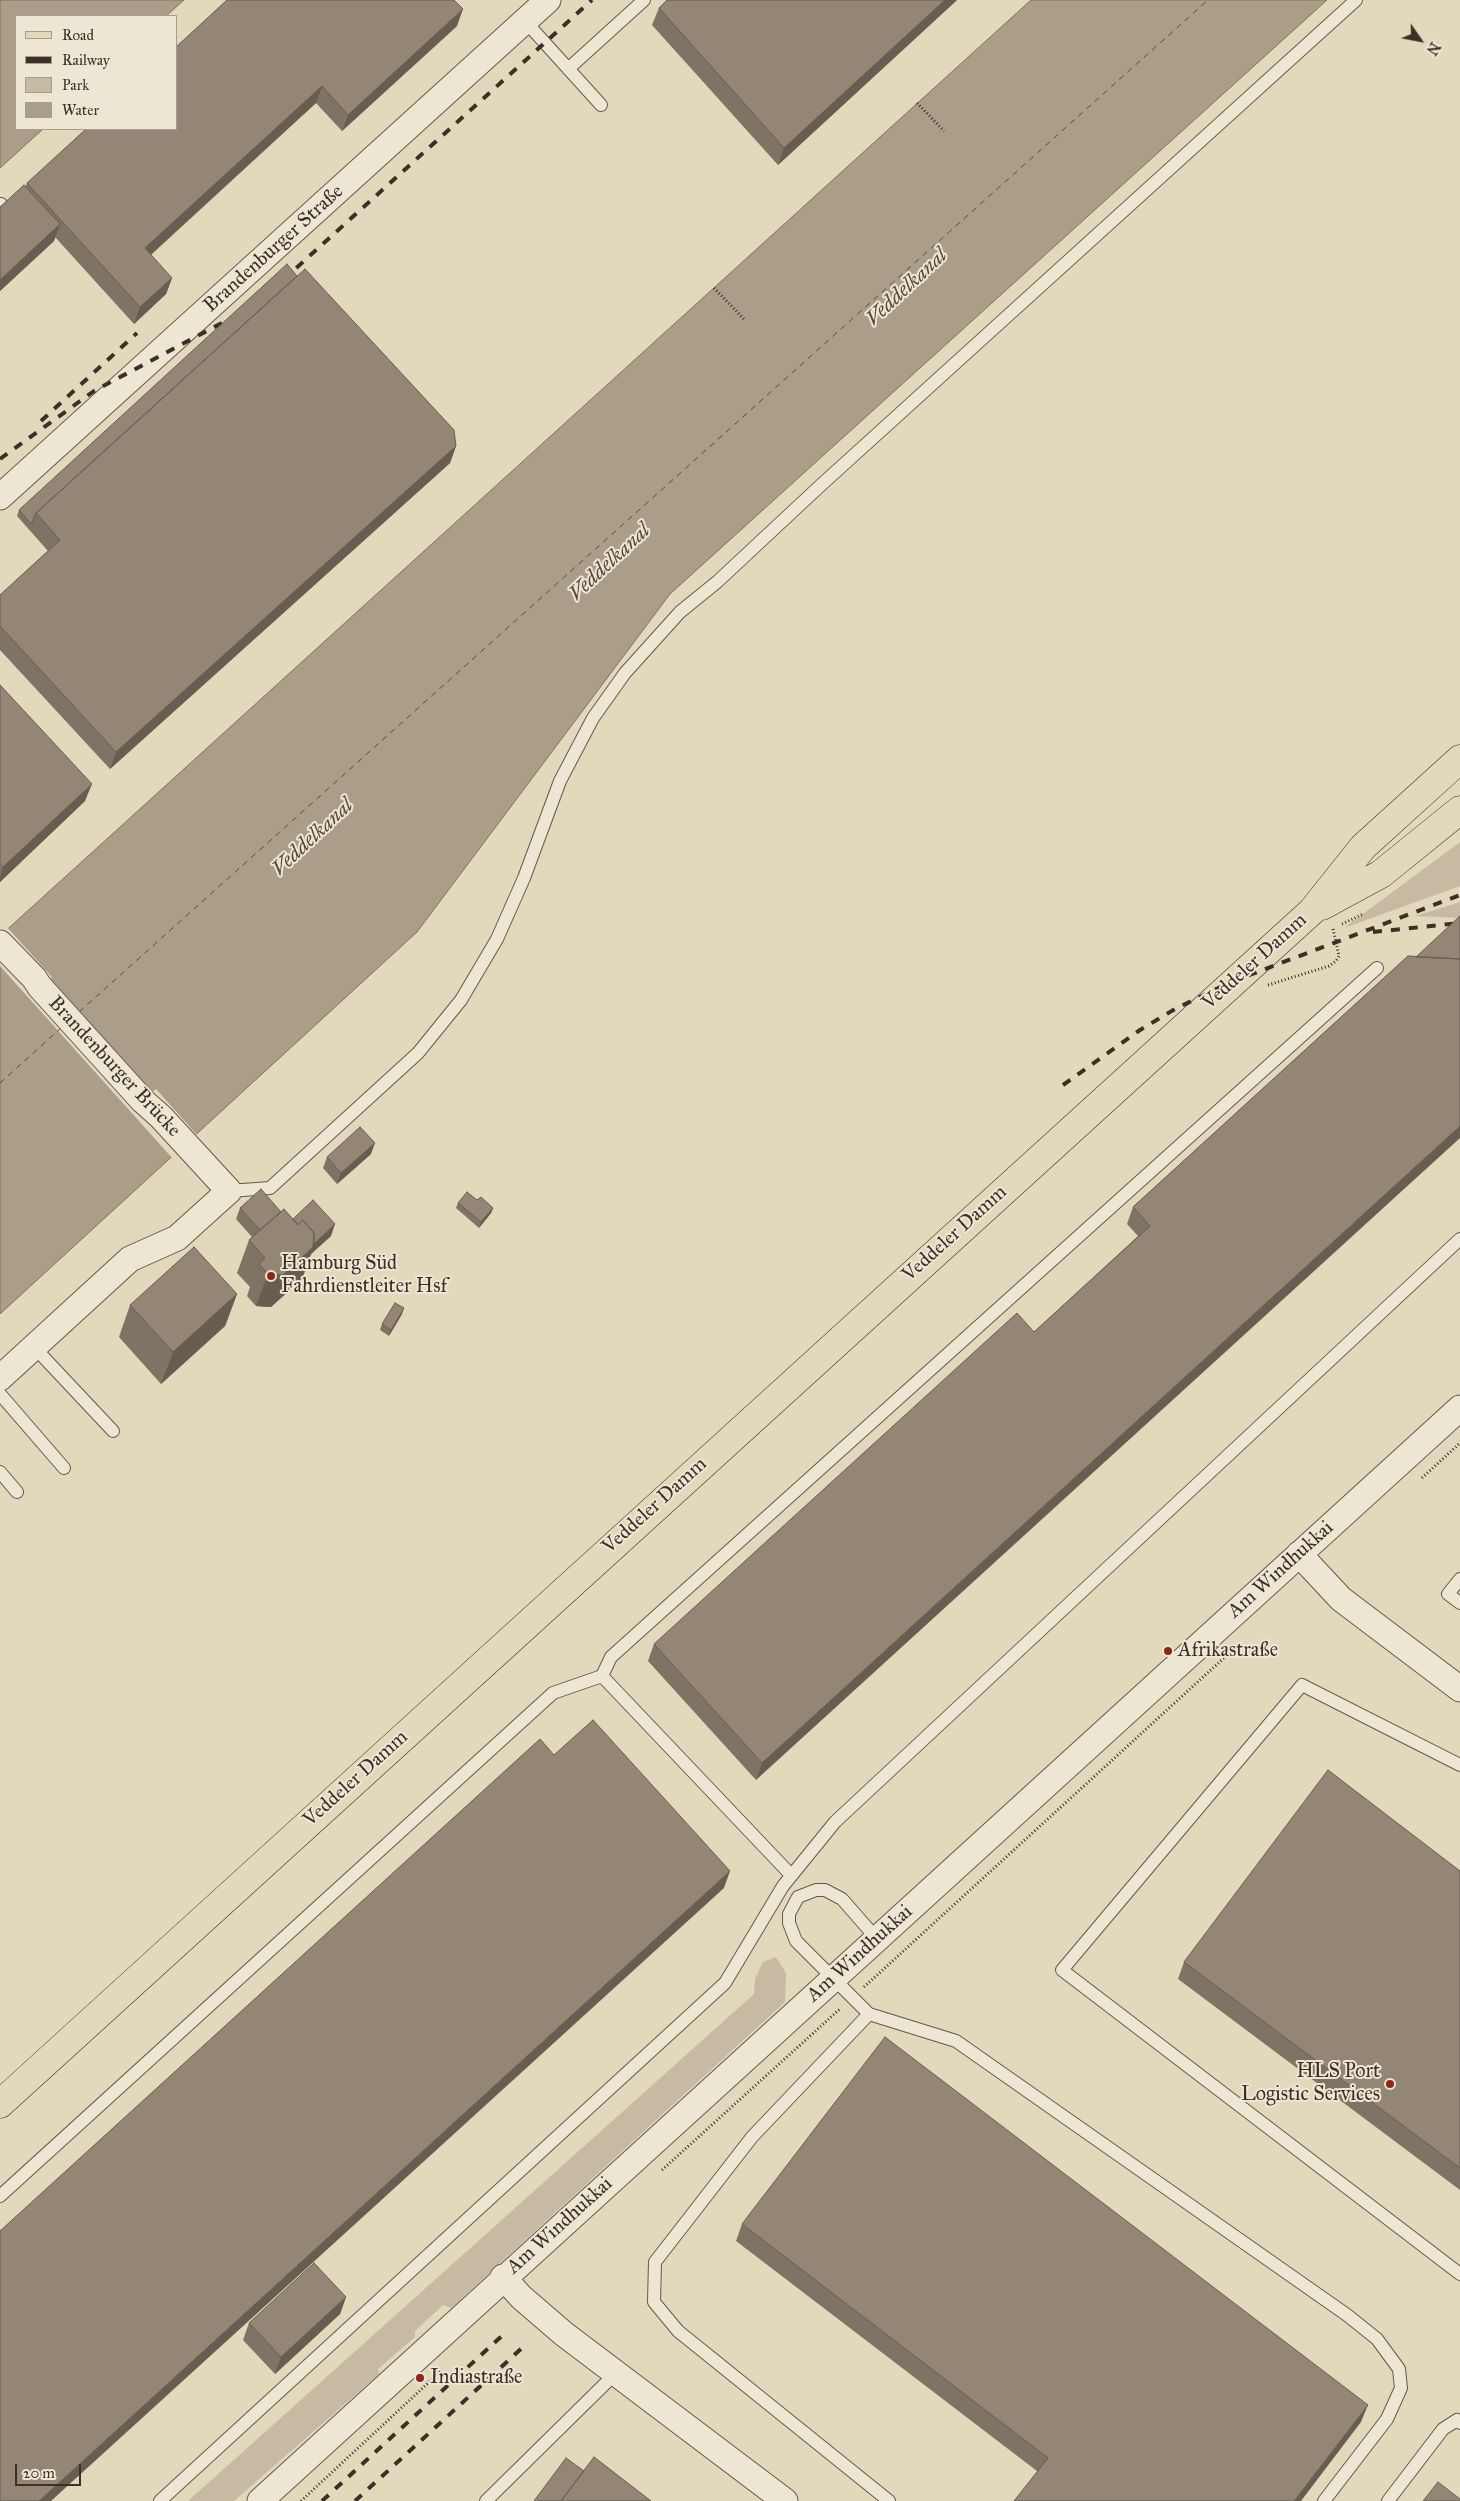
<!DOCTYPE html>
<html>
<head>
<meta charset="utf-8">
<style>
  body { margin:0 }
  #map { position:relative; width:1460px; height:2501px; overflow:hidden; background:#e2d8bb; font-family:"IM FELL Great Primer",serif }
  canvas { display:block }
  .legend { position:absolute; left:15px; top:15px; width:162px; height:115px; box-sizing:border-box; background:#ece6d3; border:1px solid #a69c8f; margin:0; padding:6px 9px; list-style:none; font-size:15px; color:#3d2e28 }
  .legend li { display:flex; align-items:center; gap:10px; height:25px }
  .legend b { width:25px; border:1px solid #a69c8f }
  .north { position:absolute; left:1395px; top:15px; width:50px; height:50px; -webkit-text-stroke:4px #ece6d3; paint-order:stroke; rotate:123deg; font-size:14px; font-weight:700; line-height:20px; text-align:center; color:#3d2e28 }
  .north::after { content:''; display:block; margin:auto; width:18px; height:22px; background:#3d2e28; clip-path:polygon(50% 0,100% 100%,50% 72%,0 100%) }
  .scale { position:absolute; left:15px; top:2464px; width:66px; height:22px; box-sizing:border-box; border:2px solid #3d2e28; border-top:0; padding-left:6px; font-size:15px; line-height:18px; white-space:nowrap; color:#3d2e28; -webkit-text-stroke:4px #ece6d3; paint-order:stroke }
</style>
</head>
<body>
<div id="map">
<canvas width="1460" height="2501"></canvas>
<ul class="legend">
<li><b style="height:6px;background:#e2d8bb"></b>Road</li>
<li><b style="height:6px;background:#3d2e28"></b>Railway</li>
<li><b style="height:14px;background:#c6bba2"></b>Park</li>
<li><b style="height:14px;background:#aa9e89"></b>Water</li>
</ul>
<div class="north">N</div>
<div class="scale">20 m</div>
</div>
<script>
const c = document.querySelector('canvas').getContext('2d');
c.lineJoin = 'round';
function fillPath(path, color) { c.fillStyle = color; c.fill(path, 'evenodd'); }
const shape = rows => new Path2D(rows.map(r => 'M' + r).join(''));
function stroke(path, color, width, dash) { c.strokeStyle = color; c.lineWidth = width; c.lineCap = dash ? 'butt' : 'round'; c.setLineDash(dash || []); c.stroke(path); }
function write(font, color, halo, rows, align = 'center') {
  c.font = font + ' "IM FELL Great Primer",serif'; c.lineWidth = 4; c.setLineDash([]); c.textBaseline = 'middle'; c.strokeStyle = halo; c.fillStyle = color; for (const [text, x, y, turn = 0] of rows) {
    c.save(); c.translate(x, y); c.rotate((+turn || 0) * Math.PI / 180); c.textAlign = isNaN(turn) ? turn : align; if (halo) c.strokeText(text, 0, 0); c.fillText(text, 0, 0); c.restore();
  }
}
fillPath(shape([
  [1460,842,1460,886,1344,928],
  [1460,902,1460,918,1415,916,1435,910],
  [776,1957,786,1973,785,2002,451,2308,443,2305,415,2331,415,2337,378,2369,379,2374,234,2501,188,2501,754,1994,755,1979,763,1962]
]), '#c6bba2');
const water = shape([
  [0,0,184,0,166,16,16,16,16,129,43,129,0,168,0,0],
  [1031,0,1327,0,670,594,417,932,0,1314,0,936,1031,0]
]);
fillPath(water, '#aa9e89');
stroke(water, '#7e7162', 1);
fillPath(shape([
  [6,926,52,977,46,983,147,1096,156,1089,198,1136,173,1159,0,966,0,932]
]), '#e2d8bb');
stroke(shape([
  [79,1012,1208,0],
  [0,1083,61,1028]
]), '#584a40', 1, [6, 5]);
const lane = shape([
  [525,21,601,105],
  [568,69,644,0],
  [0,204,1,204],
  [229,1191,270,1188,418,1053,461,1000,497,939,524,878,560,781,593,718,625,673,680,612,717,582,821,485,1356,0],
  [34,1347,113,1431],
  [0,1394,64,1468],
  [0,1472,17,1492],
  [1460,1579,1448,1594,1460,1603],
  [1460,1765,1302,1685,1062,1970,1460,2274],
  [791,1875,602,1676,611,1657,1377,968],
  [877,1939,842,1899,825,1890,816,1890,798,1897,789,1914,789,1923,796,1941,869,2014,956,2041,1347,2315,1377,2339,1399,2369,1401,2388,1387,2419,1324,2501],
  [869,2014,752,2137,655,2262,654,2302,678,2331,889,2501],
  [0,2196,553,1693,602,1676],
  [160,2501,725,1983,783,1886,835,1822,1460,1239],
  [486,2501,616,2373],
  [1388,2501,1443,2429,1457,2420,1460,2423]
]);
const street = shape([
  [0,497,548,0],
  [0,943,34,978,40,987,143,1101,161,1117,229,1191,177,1238,130,1259,0,1378],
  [1299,1554,1341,1599,1460,1689],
  [503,2277,521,2297,564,2334,785,2501],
  [260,2501,1460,1408]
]);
const primary = shape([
  [1322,906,1381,874,1460,810],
  [0,2104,1312,911,1363,847,1460,759]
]);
stroke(lane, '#66584d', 14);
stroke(street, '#66584d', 27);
stroke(primary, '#3d2e28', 29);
stroke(shape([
  [917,103,944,131],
  [714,288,744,319],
  [1342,924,1363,914],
  [1268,985,1329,966,1336,961,1339,956,1333,929],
  [1422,1478,1460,1443],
  [864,1987,1225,1657],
  [662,2170,841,2008],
  [301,2501,441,2371]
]), '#3d2e28', 3, [1, 2.5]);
stroke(lane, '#ece6d3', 12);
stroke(street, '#ece6d3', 25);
stroke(primary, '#e2d8bb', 28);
stroke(shape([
  [283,280,592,0],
  [41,421,137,333],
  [0,459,94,391,235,316],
  [1373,932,1460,923],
  [1063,1085,1140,1030,1175,1009,1231,982,1460,895],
  [322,2501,505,2333],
  [355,2501,522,2348]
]), '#3d2e28', 4, [9, 9]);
fillPath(shape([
  [667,0,957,0,778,165,652,25,659,8],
  [457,26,342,131,316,103,151,255,172,278,166,294,134,324,55,237,54,241,0,291,0,207,25,187,27,183],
  [297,276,456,446,450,463,110,769,0,650,0,595,48,551,17,516,19,510],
  [0,685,85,801,0,882],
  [1408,956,756,1780,648,1661,654,1644,1034,1332,1138,1236,1127,1224,1133,1207],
  [371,1154,337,1184,323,1168,327,1157],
  [477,1200,493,1208,491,1213,479,1228,456,1208,458,1203],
  [240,1208,281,1212,293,1219,331,1236,311,1254,302,1279,271,1307,256,1306,247,1296,250,1287,237,1273,249,1240,252,1237,236,1219],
  [237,1294,225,1326,161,1384,119,1337,130,1305],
  [402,1314,389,1336,380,1330,382,1324],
  [1460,1871,1460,2190,1178,1979,1184,1962],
  [742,2224,1361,2422,1037,2471,736,2241],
  [346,2297,340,2314,275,2374,243,2340,249,2323]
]), '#7e7364');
fillPath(shape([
  [945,0,957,0,778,165,784,148],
  [463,9,457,26,342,131,348,115],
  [322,86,316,103,139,265,145,248],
  [60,224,54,241,0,291,0,280],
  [172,278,166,294,134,324,140,307],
  [456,446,450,463,110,769,116,752],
  [92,784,85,801,0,882,0,877,3,867],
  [1460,1126,1460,1138,756,1780,762,1763],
  [375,1143,371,1154,337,1184,341,1173],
  [493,1208,491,1213,479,1228,481,1222],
  [335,1224,331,1236,311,1254,302,1279,271,1307,256,1306,268,1274,310,1247],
  [237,1294,225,1326,161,1384,173,1352],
  [404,1308,402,1314,389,1336,391,1330],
  [730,1871,724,1888,51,2501,39,2501],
  [346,2297,340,2314,275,2374,281,2357],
  [1368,2405,1361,2422,1301,2501,1294,2501]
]), '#675e51');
const building = shape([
  [227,0,454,0,463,9,348,115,322,86,145,248,172,278,140,307,27,183,86,129,176,129,176,47,227,0],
  [667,0,945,0,784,148,659,8,667,0],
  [24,185,60,224,0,280,0,207,24,185],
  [287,264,297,276,36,513,31,524,19,510,287,264],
  [305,269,454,430,456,446,116,752,0,626,0,595,60,540,36,513,305,269],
  [0,685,92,784,3,867,0,864,0,685],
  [1460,916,1460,959,1416,957,1460,916],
  [1408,956,1460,959,1460,1126,762,1763,654,1644,1017,1313,1034,1332,1150,1226,1133,1207,1408,956],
  [360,1127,375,1143,341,1173,327,1157,360,1127],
  [261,1189,281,1212,260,1230,240,1208,261,1189],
  [467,1192,477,1200,481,1197,493,1208,481,1222,458,1203,467,1192],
  [313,1200,335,1224,314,1244,314,1233,303,1220,298,1225,293,1219,313,1200],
  [284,1209,298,1225,303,1220,314,1233,313,1247,283,1275,268,1274,259,1264,265,1258,249,1240,284,1209],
  [194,1247,237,1294,173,1352,130,1305,194,1247],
  [395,1303,404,1308,391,1330,382,1324,395,1303],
  [593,1720,730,1871,39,2501,0,2501,0,2231,540,1739,554,1755,593,1720],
  [1328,1770,1460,1871,1460,2168,1184,1962,1328,1770],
  [885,2037,1368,2405,1294,2501,1014,2501,1048,2458,742,2224,885,2037],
  [314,2263,346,2297,281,2357,249,2323,314,2263],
  [594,2457,651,2501,561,2501,594,2457],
  [566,2458,584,2471,561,2501,534,2501,566,2458],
  [1438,2482,1460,2499,1460,2501,1423,2501,1438,2482]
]);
fillPath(building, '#938674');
stroke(building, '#675e51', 1);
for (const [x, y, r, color] of [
  [271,1276,5,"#8f2418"],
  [1168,1651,5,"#8f2418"],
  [1390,2084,5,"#8f2418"],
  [420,2378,5,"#8f2418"]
]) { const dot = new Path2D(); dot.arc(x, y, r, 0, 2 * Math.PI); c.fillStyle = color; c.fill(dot); stroke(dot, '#ece6d3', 2); }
write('20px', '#3d2e28', '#ece6d3', [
  ["Brandenburger Straße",274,249,-42],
  ["Veddeler Damm",1255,962,-42],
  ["Brandenburger Brücke",114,1067,47],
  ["Veddeler Damm",955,1234,-42],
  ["Veddeler Damm",655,1506,-42],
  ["Am Windhukkai",1281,1570,-42],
  ["Veddeler Damm",356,1779,-42],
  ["Am Windhukkai",860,1954,-42],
  ["Am Windhukkai",560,2226,-42]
]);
write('20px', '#3d2e28', '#ece6d3', [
  ["Hamburg Süd",281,1264],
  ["Fahrdienstleiter Hsf",281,1287],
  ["Afrikastraße",1178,1651],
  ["HLS Port",1380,2072,"right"],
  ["Logistic Services",1380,2095,"right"],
  ["Indiastraße",430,2378]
], 'left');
write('italic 21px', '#584a40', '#ece6d3', [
  ["Veddelkanal",907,288,-43],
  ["Veddelkanal",610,563,-43],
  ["Veddelkanal",313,838,-43]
]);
</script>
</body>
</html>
